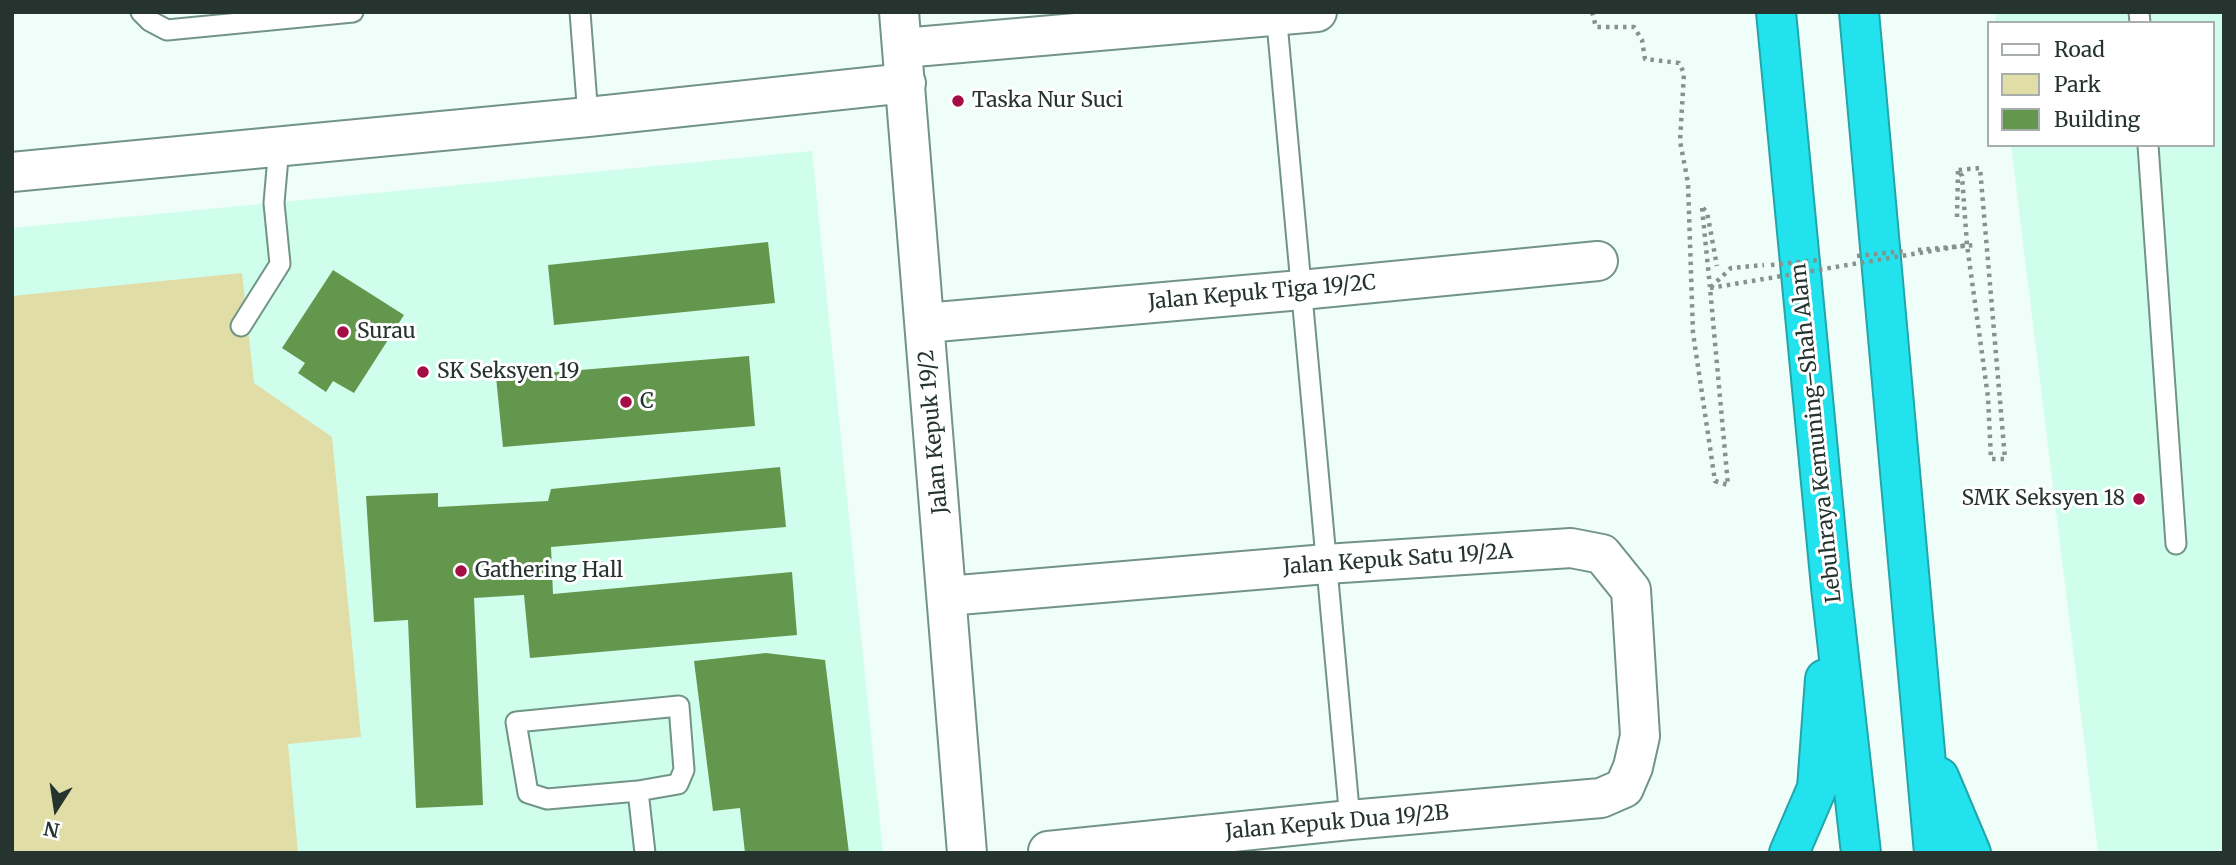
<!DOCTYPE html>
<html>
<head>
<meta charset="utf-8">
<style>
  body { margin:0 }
  #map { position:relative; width:2236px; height:865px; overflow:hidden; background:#effef8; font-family:Merriweather,serif }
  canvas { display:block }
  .frame { position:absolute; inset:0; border:14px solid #26342f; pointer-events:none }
  .legend { position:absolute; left:1987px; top:21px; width:228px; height:126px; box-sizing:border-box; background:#fff; border:2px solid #a8aeac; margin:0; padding:9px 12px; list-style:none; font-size:21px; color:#26342f }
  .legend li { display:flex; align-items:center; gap:14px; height:35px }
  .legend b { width:35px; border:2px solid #a8aeac }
  .north { position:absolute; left:21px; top:774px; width:70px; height:70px; -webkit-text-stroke:5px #fff; paint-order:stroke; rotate:192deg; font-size:19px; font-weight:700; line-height:28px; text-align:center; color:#26342f }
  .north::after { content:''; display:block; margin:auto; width:24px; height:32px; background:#26342f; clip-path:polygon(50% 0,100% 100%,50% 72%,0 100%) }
</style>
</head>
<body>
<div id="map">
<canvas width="2236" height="865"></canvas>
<div class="frame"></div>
<ul class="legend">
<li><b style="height:9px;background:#fff"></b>Road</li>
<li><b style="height:19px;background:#e0dda6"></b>Park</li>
<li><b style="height:19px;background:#64974e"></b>Building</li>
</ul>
<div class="north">N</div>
</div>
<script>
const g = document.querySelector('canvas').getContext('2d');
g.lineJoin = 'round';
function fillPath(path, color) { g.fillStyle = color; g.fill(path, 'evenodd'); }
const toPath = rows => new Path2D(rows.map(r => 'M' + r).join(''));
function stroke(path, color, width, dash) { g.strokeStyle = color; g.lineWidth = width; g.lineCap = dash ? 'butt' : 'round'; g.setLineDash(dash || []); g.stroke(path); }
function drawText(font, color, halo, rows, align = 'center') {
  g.font = font + ' Merriweather,serif'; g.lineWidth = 6; g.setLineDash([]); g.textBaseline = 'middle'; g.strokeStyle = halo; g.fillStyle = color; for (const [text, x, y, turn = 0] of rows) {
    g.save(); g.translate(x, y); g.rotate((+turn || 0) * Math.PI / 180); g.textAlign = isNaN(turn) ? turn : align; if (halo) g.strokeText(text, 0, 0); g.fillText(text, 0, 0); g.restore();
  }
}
fillPath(toPath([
  [1995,12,2224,12,2224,853,2098,853,2011,145,2213,145,2213,23,1996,23],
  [812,151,883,853,12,853,12,228]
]), '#cffeec');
fillPath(toPath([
  [242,273,254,383,332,437,361,737,288,744,298,853,12,853,12,296]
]), '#e0dda6');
fillPath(toPath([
  [768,242,775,303,554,325,548,265],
  [333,270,404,315,354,393,333,381,326,392,298,373,305,363,282,348],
  [749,356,755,426,503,447,496,377],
  [780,467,786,527,551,547,553,594,792,572,797,635,530,658,524,595,474,598,483,805,416,808,408,620,374,622,366,496,438,493,438,507,548,501,551,489],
  [766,653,825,660,849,853,745,853,740,808,713,811,694,661]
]), '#64974e');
const lane = toPath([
  [141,12,150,21,167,30,353,12],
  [580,12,588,117],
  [1276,12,1350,820],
  [2139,12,2140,23],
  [2148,145,2176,544],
  [241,326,280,264,274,203,279,146],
  [679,706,684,770,678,784,638,791,547,799,528,793,516,722,679,706],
  [638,791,645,853]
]);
const street = toPath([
  [899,12,967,853],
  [903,48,1317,12],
  [12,172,588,117,906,83],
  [925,323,1301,290,1598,261],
  [947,596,1326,564,1571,548,1602,554,1631,590,1640,736,1633,767,1624,788,1601,798,1350,820,1048,851]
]);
const highway = toPath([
  [1776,12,1831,587,1861,853],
  [1859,12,1934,853],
  [1939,777,1971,853],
  [1789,853,1817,788,1825,679]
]);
stroke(lane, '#719486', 23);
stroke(street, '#719486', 42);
stroke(highway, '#23a5aa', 42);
stroke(toPath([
  [1592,12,1596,27,1634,27,1642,40,1645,59,1679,63,1684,73,1680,141,1688,183,1693,333,1715,481,1728,485,1710,288,1731,268,1764,265],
  [1702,208,1710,287],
  [1703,208,1707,212,1717,266],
  [1957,217,1958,170,1962,176,1967,245,1988,397,1991,459,2005,459,1980,168,1958,170],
  [1918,250,1976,245]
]), '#85938e', 4.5, [3.5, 5]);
stroke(lane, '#fff', 19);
stroke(street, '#fff', 38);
stroke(highway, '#22e2ed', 38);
stroke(toPath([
  [1857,256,1904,251],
  [1771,265,1818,260],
  [1710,288,1967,245]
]), '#85938e', 4.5, [3.5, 5]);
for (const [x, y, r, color] of [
  [958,101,7,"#a50d45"],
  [343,332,7,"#a50d45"],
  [423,372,7,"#a50d45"],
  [626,402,7,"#a50d45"],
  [2139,499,7,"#a50d45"],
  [461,571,7,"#a50d45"]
]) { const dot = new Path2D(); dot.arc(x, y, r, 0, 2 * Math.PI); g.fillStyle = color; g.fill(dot); stroke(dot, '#fff', 2.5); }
drawText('21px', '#26342f', '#fff', [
  ["Taska Nur Suci",972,101],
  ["Surau",357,332],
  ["SK Seksyen 19",437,372],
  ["C",640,402],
  ["SMK Seksyen 18",2125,499,"right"],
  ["Gathering Hall",475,571]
], 'left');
drawText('21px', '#26342f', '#fff', [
  ["Jalan Kepuk Tiga 19/2C",1262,293,-5],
  ["Jalan Kepuk 19/2",934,432,-95],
  ["Lebuhraya Kemuning–Shah Alam",1817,433,-96],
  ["Jalan Kepuk Satu 19/2A",1398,560,-4],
  ["Jalan Kepuk Dua 19/2B",1337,823,-5]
]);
</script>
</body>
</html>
